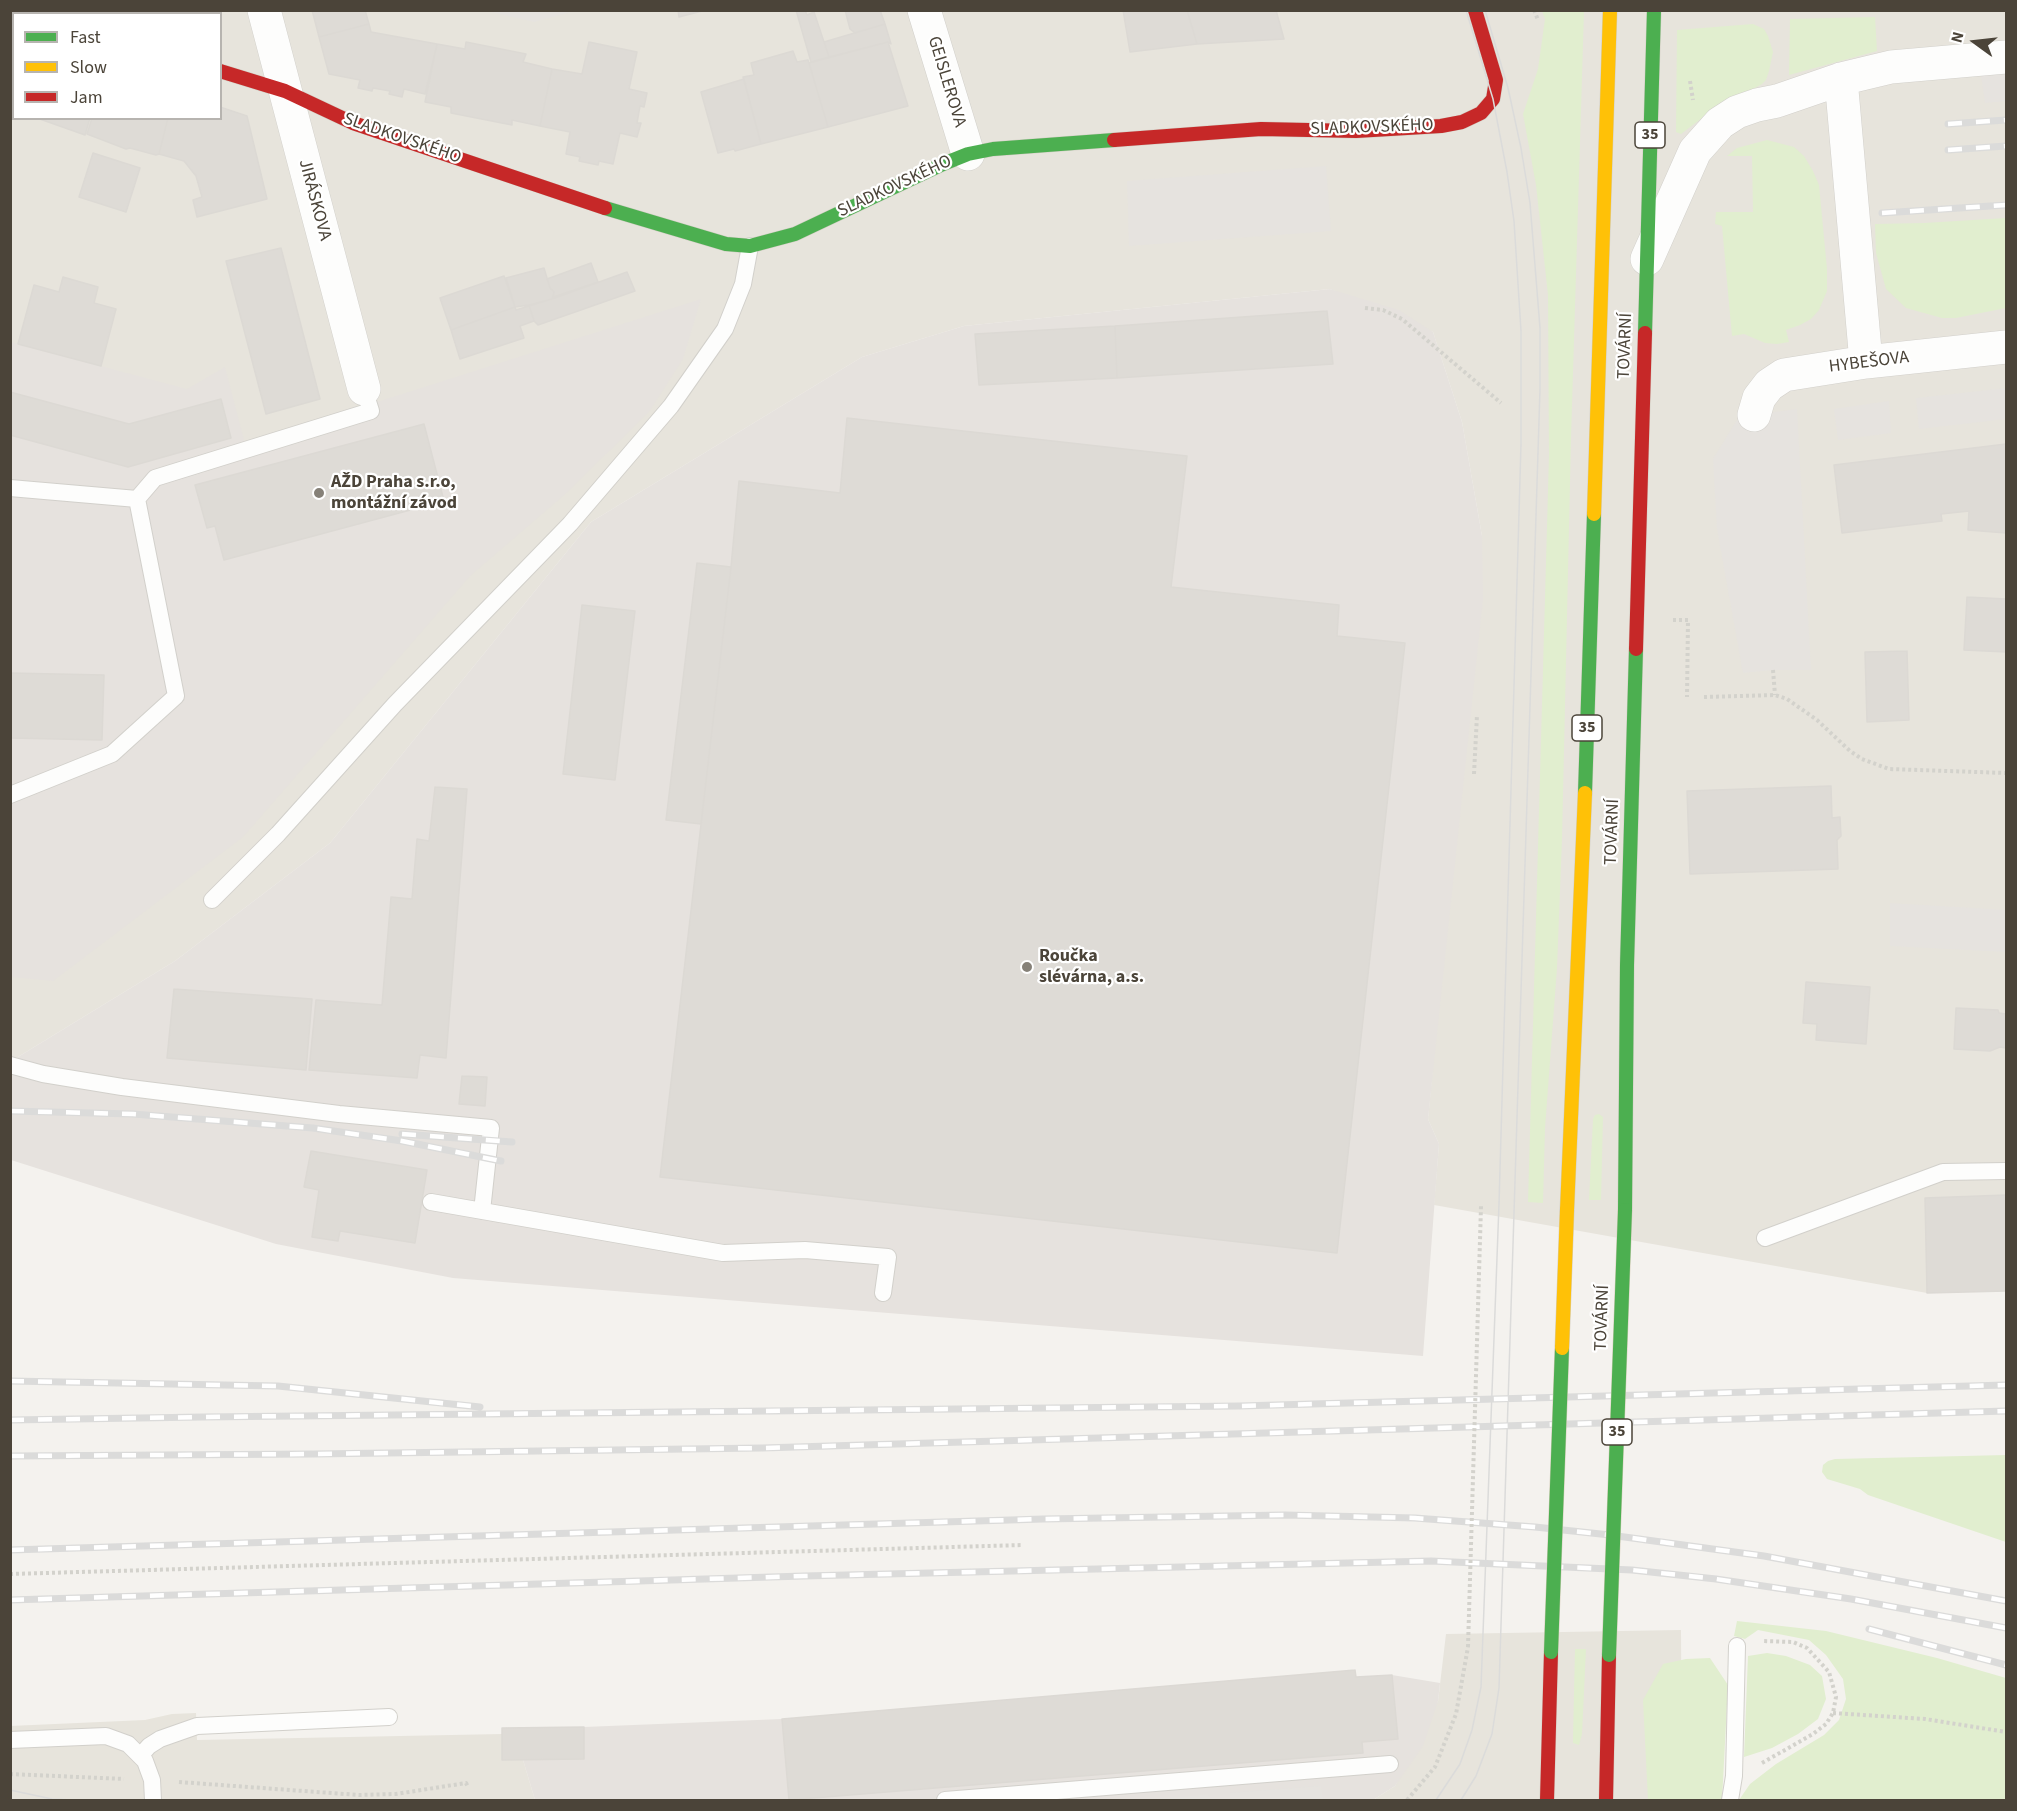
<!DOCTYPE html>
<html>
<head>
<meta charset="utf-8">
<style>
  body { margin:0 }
  #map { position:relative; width:2017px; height:1811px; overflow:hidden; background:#f4f2ee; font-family:"Source Sans 3",sans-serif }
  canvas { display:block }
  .frame { position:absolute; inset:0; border:12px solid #4b4439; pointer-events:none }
  .legend { position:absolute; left:12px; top:12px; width:210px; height:108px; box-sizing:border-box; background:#fff; border:2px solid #b7b4b0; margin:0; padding:8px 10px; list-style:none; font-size:18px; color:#4b4439 }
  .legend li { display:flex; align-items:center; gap:12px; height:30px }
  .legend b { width:30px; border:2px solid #b7b4b0 }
  .north { position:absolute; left:1945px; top:12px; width:60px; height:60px; -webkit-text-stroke:4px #fff; paint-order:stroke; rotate:285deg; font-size:16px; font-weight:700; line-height:24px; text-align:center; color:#4b4439 }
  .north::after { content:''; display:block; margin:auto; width:21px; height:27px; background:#4b4439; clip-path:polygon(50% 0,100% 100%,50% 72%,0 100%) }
</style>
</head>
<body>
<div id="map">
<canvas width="2017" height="1811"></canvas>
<div class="frame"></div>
<ul class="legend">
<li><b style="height:8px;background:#4caf50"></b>Fast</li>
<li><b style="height:8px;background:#ffc107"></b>Slow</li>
<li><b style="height:8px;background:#c62828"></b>Jam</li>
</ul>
<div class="north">N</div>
</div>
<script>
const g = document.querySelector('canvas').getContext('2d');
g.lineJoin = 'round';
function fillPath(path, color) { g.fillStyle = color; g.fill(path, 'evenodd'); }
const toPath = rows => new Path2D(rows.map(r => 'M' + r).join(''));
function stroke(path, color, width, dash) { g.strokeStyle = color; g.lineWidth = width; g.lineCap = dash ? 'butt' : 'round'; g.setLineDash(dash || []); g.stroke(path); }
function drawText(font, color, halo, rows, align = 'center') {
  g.font = font + ' "Source Sans 3",sans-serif'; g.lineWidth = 4.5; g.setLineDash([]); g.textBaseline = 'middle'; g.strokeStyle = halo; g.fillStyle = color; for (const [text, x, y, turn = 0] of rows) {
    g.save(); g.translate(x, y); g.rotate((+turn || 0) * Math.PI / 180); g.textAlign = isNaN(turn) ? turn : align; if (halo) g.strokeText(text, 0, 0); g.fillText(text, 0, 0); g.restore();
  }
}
fillPath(toPath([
  [11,11,2006,11,2006,1291,1927,1293,1434,1205,1439,1144,1428,1119,1482,536,1462,422,1433,332,1330,289,964,326,862,357,591,522,330,843,175,961,13,1060,11,1065],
  [14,14,220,14,220,118,14,118],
  [1681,1630,1682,1800,1373,1800,1395,1786,1438,1701,1446,1634],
  [196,1713,197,1740,502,1734,523,1760,535,1800,11,1800,10,1726,145,1720,172,1714]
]), '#e7e4dc');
fillPath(toPath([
  [1330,289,1399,310,1433,332,1462,422,1482,536,1483,599,1428,1119,1439,1144,1423,1356,453,1278,276,1244,11,1160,10,1065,13,1060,175,961,330,843,591,522,862,357,964,326],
  [701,299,683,359,649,412,563,496,470,576,243,837,53,981,11,977,10,342,187,389,225,367,245,444],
  [1355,1670,1356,1677,1392,1675,1440,1683,1438,1701,1423,1746,1395,1786,1373,1800,535,1800,523,1760,502,1760,502,1728,584,1727,782,1719]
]), '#e6e2de');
fillPath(toPath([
  [1542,11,1584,11,1571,438,1562,839,1557,968,1545,1128,1543,1203,1528,1202,1549,455,1548,295,1536,185,1523,114,1538,69,1545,19],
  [1875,17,1877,51,1789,75,1790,19],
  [1753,24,1764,29,1768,36,1773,52,1769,71,1766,80,1762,84,1706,115,1681,134,1676,132,1677,30],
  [1767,140,1794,147,1804,156,1813,171,1819,185,1827,269,1827,291,1819,310,1811,319,1800,325,1786,330,1789,342,1777,344,1765,343,1744,334,1732,336,1722,226,1715,224,1716,212,1753,212,1752,156,1727,156,1737,148],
  [2006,218,2006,308,1956,318,1942,318,1906,308,1886,289,1876,253,1875,224,1924,223],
  [1599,1114,1603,1117,1601,1200,1589,1200,1593,1119,1595,1115],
  [2006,1455,2006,1542,1868,1495,1860,1489,1827,1479,1822,1472,1823,1465,1828,1461,1835,1459],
  [1737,1621,1826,1631,1937,1658,2006,1678,2006,1800,1739,1800,1750,1784,1776,1764,1824,1735,1839,1720,1846,1699,1843,1679,1826,1655,1809,1640,1758,1630,1745,1639,1734,1636],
  [1575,1649,1586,1649,1582,1734,1579,1745,1573,1743,1573,1738],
  [1767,1653,1786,1656,1810,1665,1822,1676,1826,1699,1818,1719,1798,1734,1772,1748,1744,1757,1748,1656],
  [1710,1658,1728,1685,1722,1800,1648,1800,1643,1700,1663,1664,1686,1659]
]), '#e1eecf');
fillPath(toPath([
  [487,11,575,10,575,11,534,22],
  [2006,73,2006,101,1985,103,1981,75],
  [1326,166,1331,231,1129,246,1127,181],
  [2006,388,2006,419,1919,429,1916,398],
  [1889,401,1891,433,1838,440,1834,409],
  [1797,409,1811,670,1773,670,1743,673,1717,529,1713,459,1739,417],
  [1890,903,2006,910,2006,952,1890,946],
  [1321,1786,1323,1800,1230,1800,1230,1793],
  [1208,1794,1212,1800,1140,1800,1191,1796]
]), '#e6e3df');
const building = toPath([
  [312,10,365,10,369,24,319,37,312,10],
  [678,10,702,10,702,11,679,17,678,10],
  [796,10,805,10,807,15,814,12,829,57,811,62,796,10],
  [845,10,880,10,885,24,855,33,850,29,845,10],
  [1123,10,1187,10,1197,44,1130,52,1123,10],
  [1187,10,1276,10,1284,39,1197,44,1187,10],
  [369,24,371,32,437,44,425,94,404,89,402,97,389,94,390,91,373,88,372,91,358,88,360,80,329,74,319,37,369,24],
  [885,24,891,44,888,42,829,57,824,42,885,24],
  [466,42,526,54,523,62,552,69,540,126,512,120,512,125,451,113,451,107,425,102,437,44,465,49,466,42],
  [589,42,637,52,629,89,647,93,644,107,640,106,637,123,641,123,637,137,620,133,613,164,599,161,598,165,579,161,580,157,566,154,570,132,540,126,552,69,582,74,589,42],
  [888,42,908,106,828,127,809,63,888,42],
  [793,51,797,62,808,60,828,127,761,144,743,77,754,75,751,63,793,51],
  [10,65,14,66,14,111,10,116,10,65],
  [744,79,761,144,735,151,734,149,718,153,701,92,744,79],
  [220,107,247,116,267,199,197,217,193,200,202,197,196,176,184,161,159,154,168,118,220,118,220,107],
  [37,118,90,118,85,135,37,118],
  [92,118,168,118,159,154,156,155,130,148,126,149,87,134,92,118],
  [93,153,140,168,126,212,79,197,93,153],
  [281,248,320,399,266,414,226,261,281,248],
  [591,263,598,282,553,297,554,292,550,288,547,279,591,263],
  [544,268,550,288,554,292,552,299,516,310,506,278,544,268],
  [627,272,635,291,538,325,534,321,529,305,552,299,627,272],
  [504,276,515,307,451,330,440,298,504,276],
  [63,277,98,287,94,303,116,309,101,366,18,344,34,285,59,292,63,277],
  [529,305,534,321,520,326,524,338,460,359,451,330,515,307,529,305],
  [1327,311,1333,364,1117,378,1115,326,1327,311],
  [1115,326,1117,378,979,385,975,334,1115,326],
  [10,392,129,424,221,399,231,438,128,467,10,435,10,392],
  [847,418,1187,456,1171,587,1339,605,1337,636,1405,643,1337,1253,660,1177,731,567,739,481,840,493,847,418],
  [424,424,444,501,224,560,215,526,207,528,195,485,424,424],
  [2006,444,2006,533,1968,530,1969,511,1941,514,1942,521,1842,533,1834,465,2006,444],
  [697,563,731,567,701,824,666,820,697,563],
  [1967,597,2006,599,2006,652,1964,650,1967,597],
  [582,605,635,611,615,780,563,774,582,605],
  [1907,651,1909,720,1867,722,1865,652,1907,651],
  [10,673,104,675,102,740,10,738,10,673],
  [1831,786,1832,818,1840,817,1841,836,1837,840,1838,869,1690,874,1687,791,1831,786],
  [435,787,467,789,446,1058,420,1055,417,1078,309,1070,316,1000,382,1005,391,897,412,899,417,839,429,841,435,787],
  [1806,982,1870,987,1866,1044,1816,1040,1817,1024,1803,1023,1806,982],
  [174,989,312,999,306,1070,167,1058,174,989],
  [1956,1008,1998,1010,1999,1013,2006,1014,2006,1048,2000,1047,1990,1051,1954,1049,1956,1008],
  [462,1076,487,1077,485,1106,459,1104,462,1076],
  [311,1151,427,1170,415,1243,340,1231,338,1241,312,1237,319,1190,304,1187,311,1151],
  [2006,1195,2006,1291,1927,1293,1925,1198,2006,1195],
  [1355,1670,1356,1677,1392,1675,1398,1739,1362,1742,1363,1753,789,1800,782,1719,1355,1670],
  [584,1727,584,1759,502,1760,502,1728,584,1727]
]);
fillPath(building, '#dedbd6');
stroke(building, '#dcd9d4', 1.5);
const lane = toPath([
  [10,488,137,499],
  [10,795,112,754,176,696,137,499,155,478,371,411,364,389],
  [212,900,278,834,395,704,570,524,671,406,725,329,743,284,750,246],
  [10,1065,43,1074,122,1087,339,1114,491,1128,482,1211],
  [431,1202,723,1253,805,1250,888,1257,883,1293],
  [1765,1238,1943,1172,2006,1171],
  [10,1740,106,1736,128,1744,145,1761,152,1780,153,1800],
  [140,1756,149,1746,160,1739,197,1726,389,1717],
  [945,1800,1390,1764],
  [1730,1800,1734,1776,1737,1646]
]);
const street = toPath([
  [46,10,54,14],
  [264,10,364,389],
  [924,10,968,154],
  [1841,79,1866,362],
  [1647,259,1695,151,1720,123,1737,112,1757,105,1777,101,1841,79,1891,67,2006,57],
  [1754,415,1759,398,1769,385,1784,375,1866,362,2006,347]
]);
const fast = toPath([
  [605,208,726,244,750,246,795,234,943,164,968,154,993,149,1114,140],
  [1645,333,1654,10],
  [1585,793,1594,514],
  [1625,1210,1627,965,1636,649]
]);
const slow = toPath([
  [1594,514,1610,10],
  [1567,1210,1585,793]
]);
const jam = toPath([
  [220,71,285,91,353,123,605,208],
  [1114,140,1261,129,1356,131,1441,126,1462,122,1481,113,1493,99,1496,80,1475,10],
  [1636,649,1645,333],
  [1547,1800,1551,1652],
  [1606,1800,1609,1655]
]);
stroke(lane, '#d2d0cb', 18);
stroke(street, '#d2d0cb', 34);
stroke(fast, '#d3cfc5', 15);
stroke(slow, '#d3cfc5', 15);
stroke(jam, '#d3cfc5', 15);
stroke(toPath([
  [1534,10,1538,20],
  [1690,81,1693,100],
  [1365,308,1383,310,1402,319,1501,403],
  [1673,620,1688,620,1687,697],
  [1773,670,1775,695],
  [1704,697,1775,695,1787,699,1817,720,1850,751,1862,759,1889,769,2006,773],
  [1474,774,1477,715],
  [10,1574,1023,1545],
  [1833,1713,1925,1719,2006,1732],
  [1762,1763,1813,1734,1826,1724,1833,1713,1836,1697,1829,1672,1807,1648,1793,1642,1763,1641],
  [10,1774,124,1779],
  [179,1782,359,1795,396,1794,466,1783,468,1787],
  [1407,1800,1435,1767,1456,1714,1468,1647]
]), '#d3d2cc', 4, [3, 3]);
stroke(lane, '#fdfdfc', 16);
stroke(street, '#fdfdfc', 33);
stroke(fast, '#4caf50', 14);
stroke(slow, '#ffc107', 14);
stroke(jam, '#c62828', 14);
stroke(toPath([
  [10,1790,52,1799,72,1800],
  [1436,1800,1460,1764,1472,1730,1481,1687,1499,1204,1521,444,1521,331,1514,221,1507,172,1493,99,1466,10],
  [1461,1800,1476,1776,1492,1734,1499,1688,1540,389,1540,328,1530,203,1521,148,1508,88,1485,10]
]), '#dbdbda', 1.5);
const rail = toPath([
  [1948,124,2006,120],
  [1948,150,2006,146],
  [1882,213,2006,205],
  [10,1111,133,1114,313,1128,402,1141,501,1161],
  [402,1134,512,1142],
  [10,1381,278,1386,480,1407],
  [10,1420,203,1417,1239,1406,2006,1385],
  [10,1456,313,1454,762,1448,2006,1411],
  [10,1550,1043,1519,1285,1515,1415,1518,1535,1527,1610,1535,1764,1556,2006,1601],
  [10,1600,804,1576,1431,1561,1632,1570,1716,1579,1851,1599,2006,1628],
  [1869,1629,2006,1665]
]);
stroke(rail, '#dbdbda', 7);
stroke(rail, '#fff', 4.5, [14]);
const fastBridge = toPath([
  [1551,1652,1562,1348],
  [1609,1655,1625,1210]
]);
const slowBridge = toPath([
  [1562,1348,1567,1210]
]);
stroke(fastBridge, '#d6cebb', 15, []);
stroke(slowBridge, '#d6cebb', 15, []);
stroke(toPath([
  [1468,1647,1481,1206]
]), '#d3d2cc', 4, [3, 3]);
stroke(fastBridge, '#4caf50', 14);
stroke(slowBridge, '#ffc107', 14);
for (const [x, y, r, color] of [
  [319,493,6,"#868178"],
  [1027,967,6,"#868178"]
]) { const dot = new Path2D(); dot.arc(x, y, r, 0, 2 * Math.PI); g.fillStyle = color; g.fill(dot); stroke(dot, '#fff', 2); }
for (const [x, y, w] of [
  [1650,135,30],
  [1587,728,30],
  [1617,1432,30]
]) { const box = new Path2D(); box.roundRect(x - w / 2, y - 13, w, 26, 4.5); g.fillStyle = '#fff'; g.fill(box); stroke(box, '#4b4439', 1.5); }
drawText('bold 16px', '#4b4439', null, [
  ["35",1650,135],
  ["35",1587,728],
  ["35",1617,1432]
]);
drawText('18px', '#4b4439', '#fff', [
  ["GEISLEROVA",946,82,73],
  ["SLADKOVSKÉHO",1372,128,-2],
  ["SLADKOVSKÉHO",402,139,19],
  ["SLADKOVSKÉHO",895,187,-25],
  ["JIRÁSKOVA",314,200,75],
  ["TOVÁRNÍ",1626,346,-88],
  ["HYBEŠOVA",1869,363,-7],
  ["TOVÁRNÍ",1613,832,-88],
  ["TOVÁRNÍ",1603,1318,-88]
]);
drawText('bold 18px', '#4b4439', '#fff', [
  ["AŽD Praha s.r.o,",331,483],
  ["montážní závod",331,504],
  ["Roučka",1039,957],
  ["slévárna, a.s.",1039,978]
], 'left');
</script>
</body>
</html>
